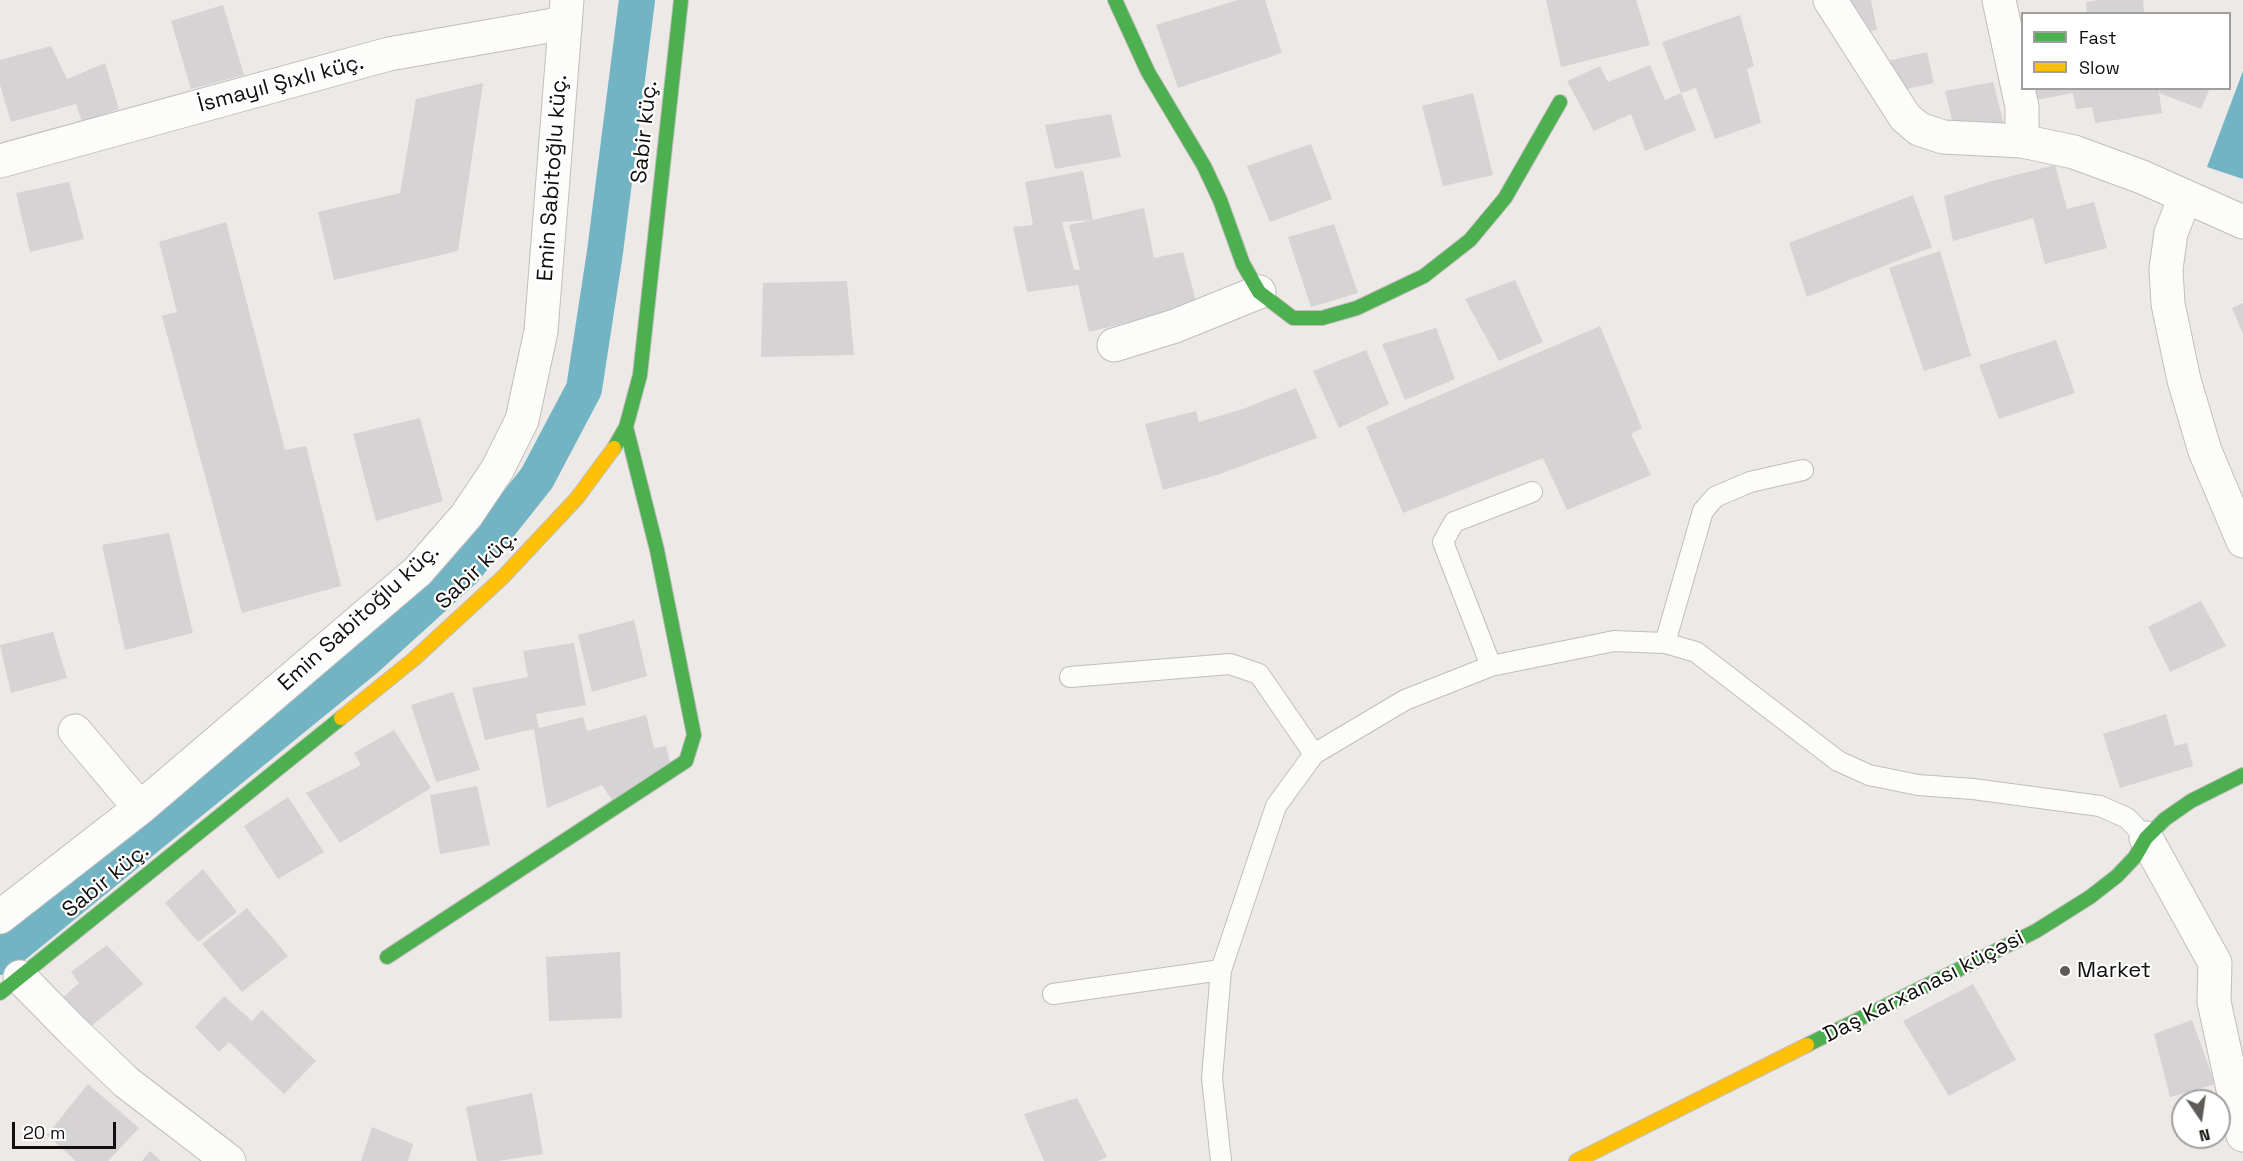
<!DOCTYPE html>
<html>
<head>
<meta charset="utf-8">
<style>
  body { margin:0 }
  #map { position:relative; width:2243px; height:1161px; overflow:hidden; background:#ece9e6; font-family:"Space Grotesk",sans-serif }
  canvas { display:block }
  .legend { position:absolute; left:2021px; top:12px; width:210px; height:78px; box-sizing:border-box; background:#fff; border:2px solid #a09f9e; margin:0; padding:8px 10px; list-style:none; font-size:18px; color:#110f0c }
  .legend li { display:flex; align-items:center; gap:12px; height:30px }
  .legend b { width:30px; border:2px solid #a09f9e }
  .north { position:absolute; left:2171px; top:1089px; width:60px; height:60px; box-sizing:border-box; background:#fff; border:2px solid #a09f9e; border-radius:50%; rotate:167deg; font-size:16px; font-weight:700; line-height:24px; text-align:center; color:#110f0c }
  .north::after { content:''; display:block; margin:auto; width:21px; height:27px; background:#5e5b58; clip-path:polygon(50% 0,100% 100%,50% 72%,0 100%) }
  .scale { position:absolute; left:12px; top:1122px; width:104px; height:27px; box-sizing:border-box; border:3px solid #110f0c; border-top:0; padding-left:8px; font-size:18px; line-height:21px; white-space:nowrap; color:#110f0c; -webkit-text-stroke:4px #fff; paint-order:stroke }
</style>
</head>
<body>
<div id="map">
<canvas width="2243" height="1161"></canvas>
<ul class="legend">
<li><b style="height:8px;background:#4caf50"></b>Fast</li>
<li><b style="height:8px;background:#ffc107"></b>Slow</li>
</ul>
<div class="north">N</div>
<div class="scale">20 m</div>
</div>
<script>
const g = document.querySelector('canvas').getContext('2d');
g.lineJoin = 'round';
function fillPath(path, color) { g.fillStyle = color; g.fill(path, 'evenodd'); }
const toPath = rows => new Path2D(rows.map(r => 'M' + r).join(''));
function stroke(path, color, width, dash) { g.strokeStyle = color; g.lineWidth = width; g.lineCap = dash ? 'butt' : 'round'; g.setLineDash(dash || []); g.stroke(path); }
function drawText(font, color, halo, rows, align = 'center') {
  g.font = font + ' "Space Grotesk",sans-serif'; g.lineWidth = 4.5; g.setLineDash([]); g.textBaseline = 'middle'; g.strokeStyle = halo; g.fillStyle = color; for (const [text, x, y, turn = 0] of rows) {
    g.save(); g.translate(x, y); g.rotate((+turn || 0) * Math.PI / 180); g.textAlign = isNaN(turn) ? turn : align; if (halo) g.strokeText(text, 0, 0); g.fillText(text, 0, 0); g.restore();
  }
}
fillPath(toPath([
  [2243,71,2243,179,2207,167]
]), '#73b4c4');
stroke(toPath([
  [0,957,367,658,464,570,537,478,584,389,605,252,637,0]
]), '#73b4c4', 36);
fillPath(toPath([
  [1238,0,1265,0,1282,53,1178,88,1156,25],
  [1546,0,1636,0,1650,45,1561,67],
  [1832,0,1871,0,1877,30,1854,34],
  [2100,0,2143,0,2144,14,2087,14,2086,2],
  [223,5,244,75,191,89,171,21],
  [1740,15,1754,66,1747,69,1761,123,1715,139,1696,88,1681,93,1662,42],
  [51,46,67,79,105,63,119,109,82,122,76,104,11,122,0,85,0,60],
  [1927,52,1934,83,1894,92,1887,61],
  [1650,65,1665,100,1681,93,1696,130,1645,151,1631,114,1594,131,1567,81,1600,66,1608,82],
  [1993,82,2007,137,1956,136,1945,91],
  [483,83,458,251,334,280,318,212,400,193,416,99],
  [2022,88,2159,88,2159,93,2161,88,2210,88,2201,109,2159,93,2162,113,2095,123,2092,107,2076,109,2073,93,2025,102],
  [1473,93,1493,175,1443,186,1422,106],
  [1111,114,1121,157,1055,169,1045,125],
  [1311,144,1332,199,1270,222,1247,166],
  [2055,165,2067,209,2094,202,2107,248,2045,264,2033,218,1953,241,1944,196,1992,181],
  [1083,171,1093,220,1062,222,1074,270,1080,270,1069,225,1093,220,1144,208,1154,258,1183,252,1197,305,1089,332,1078,285,1027,292,1013,227,1033,225,1025,182],
  [69,182,84,239,30,252,16,193],
  [1913,195,1932,247,1807,297,1789,243],
  [226,222,285,450,306,446,341,586,242,613,162,316,177,312,159,242],
  [1334,224,1358,293,1311,307,1288,237],
  [1940,251,1971,356,1924,371,1889,268],
  [1515,280,1543,342,1499,361,1465,299],
  [847,281,854,355,761,357,763,283],
  [2243,303,2243,334,2232,308],
  [1600,326,1642,428,1631,434,1651,475,1567,510,1543,458,1403,513,1366,427],
  [1436,328,1455,379,1405,400,1382,344],
  [2056,340,2075,393,1999,419,1979,365],
  [1366,350,1389,404,1339,428,1313,371],
  [1296,388,1317,438,1217,475,1163,490,1145,424,1196,411,1199,422,1243,409],
  [420,418,443,501,376,521,353,434],
  [169,533,193,633,125,650,102,545],
  [2201,601,2226,646,2170,672,2148,627],
  [634,620,647,676,592,692,578,635],
  [53,632,67,678,11,693,0,645],
  [574,643,586,705,536,714,539,728,583,717,587,731,646,715,654,748,666,746,670,762,612,800,602,785,547,808,534,729,485,740,472,688,528,677,523,651],
  [453,692,480,770,436,782,411,705],
  [2166,714,2175,746,2187,743,2193,766,2120,788,2103,734],
  [394,730,431,788,340,843,306,793,361,765,354,753],
  [477,786,490,845,440,854,430,795],
  [288,797,324,852,278,879,244,826],
  [203,869,237,912,198,942,165,903],
  [247,908,288,956,242,992,202,944],
  [107,945,143,984,84,1032,57,1003,79,983,71,972],
  [620,952,622,1018,549,1021,546,957],
  [1973,984,2016,1060,1949,1096,1903,1021],
  [224,996,252,1021,262,1010,316,1061,284,1094,229,1042,219,1052,195,1027],
  [2192,1020,2215,1084,2170,1097,2154,1034],
  [88,1084,139,1128,108,1161,76,1161,47,1135],
  [532,1093,543,1154,498,1161,477,1161,466,1107],
  [1077,1098,1107,1157,1098,1161,1044,1161,1024,1114],
  [372,1127,413,1144,408,1161,361,1161],
  [150,1151,161,1161,142,1161]
]), '#d5d3d4');
const lane = toPath([
  [1665,643,1703,511,1715,497,1750,482,1803,470],
  [1491,666,1443,542,1454,522,1532,492],
  [1070,677,1230,664,1259,674,1314,754],
  [1053,994,1221,970],
  [1221,1161,1212,1078,1221,970,1276,806,1314,754,1405,700,1491,666,1614,641,1665,643,1696,652,1838,761,1869,775,1918,785,1973,789,2100,806,2127,818,2146,838]
]);
const street = toPath([
  [1830,0,1905,117,1919,129,1943,137,2022,141,2074,152,2142,177,2243,222],
  [1999,0,2022,107,2022,141],
  [0,161,389,54,565,23],
  [2185,197,2171,233,2166,269,2168,304,2184,380,2205,451,2243,541],
  [1114,345,1175,326,1259,292],
  [75,731,140,808],
  [2146,838,2215,963,2214,1002,2243,1135],
  [0,917,140,808,418,571,466,516,497,470,522,420,541,331,567,0],
  [20,977,73,1031,126,1082,229,1161]
]);
const fast = toPath([
  [1115,0,1148,72,1204,166,1220,200,1243,264,1259,292,1293,318,1322,318,1357,308,1424,276,1470,240,1505,198,1560,102],
  [614,448,626,427,640,375,681,0],
  [387,957,686,761,694,735,657,550,626,427],
  [0,993,341,718],
  [1807,1045,2036,931,2090,897,2117,876,2135,857,2146,838,2165,819,2191,801,2243,775]
]);
const slow = toPath([
  [341,718,414,659,503,577,577,498,614,448],
  [1576,1161,1807,1045]
]);
stroke(lane, '#c1bebc', 22);
stroke(street, '#c1bebc', 35);
stroke(fast, '#c1bebc', 16);
stroke(slow, '#c1bebc', 16);
stroke(lane, '#fcfcfb', 20);
stroke(street, '#fcfcfb', 33);
stroke(fast, '#4caf50', 14);
stroke(slow, '#ffc107', 14);
for (const [x, y, r, color] of [
  [2065,971,6,"#5e5b58"]
]) { const dot = new Path2D(); dot.arc(x, y, r, 0, 2 * Math.PI); g.fillStyle = color; g.fill(dot); stroke(dot, '#fff', 2); }
drawText('22px', '#110f0c', '#fff', [
  ["İsmayıl Şıxlı küç.",281,84,-15],
  ["Sabir küç.",645,132,-84],
  ["Emin Sabitoğlu küç.",553,178,-86],
  ["Sabir küç.",477,570,-44],
  ["Emin Sabitoğlu küç.",359,618,-42],
  ["Sabir küç.",106,881,-39],
  ["Daş Karxanası küçəsi",1924,987,-27]
]);
drawText('22px', '#110f0c', '#fff', [
  ["Market",2077,971]
], 'left');
</script>
</body>
</html>
